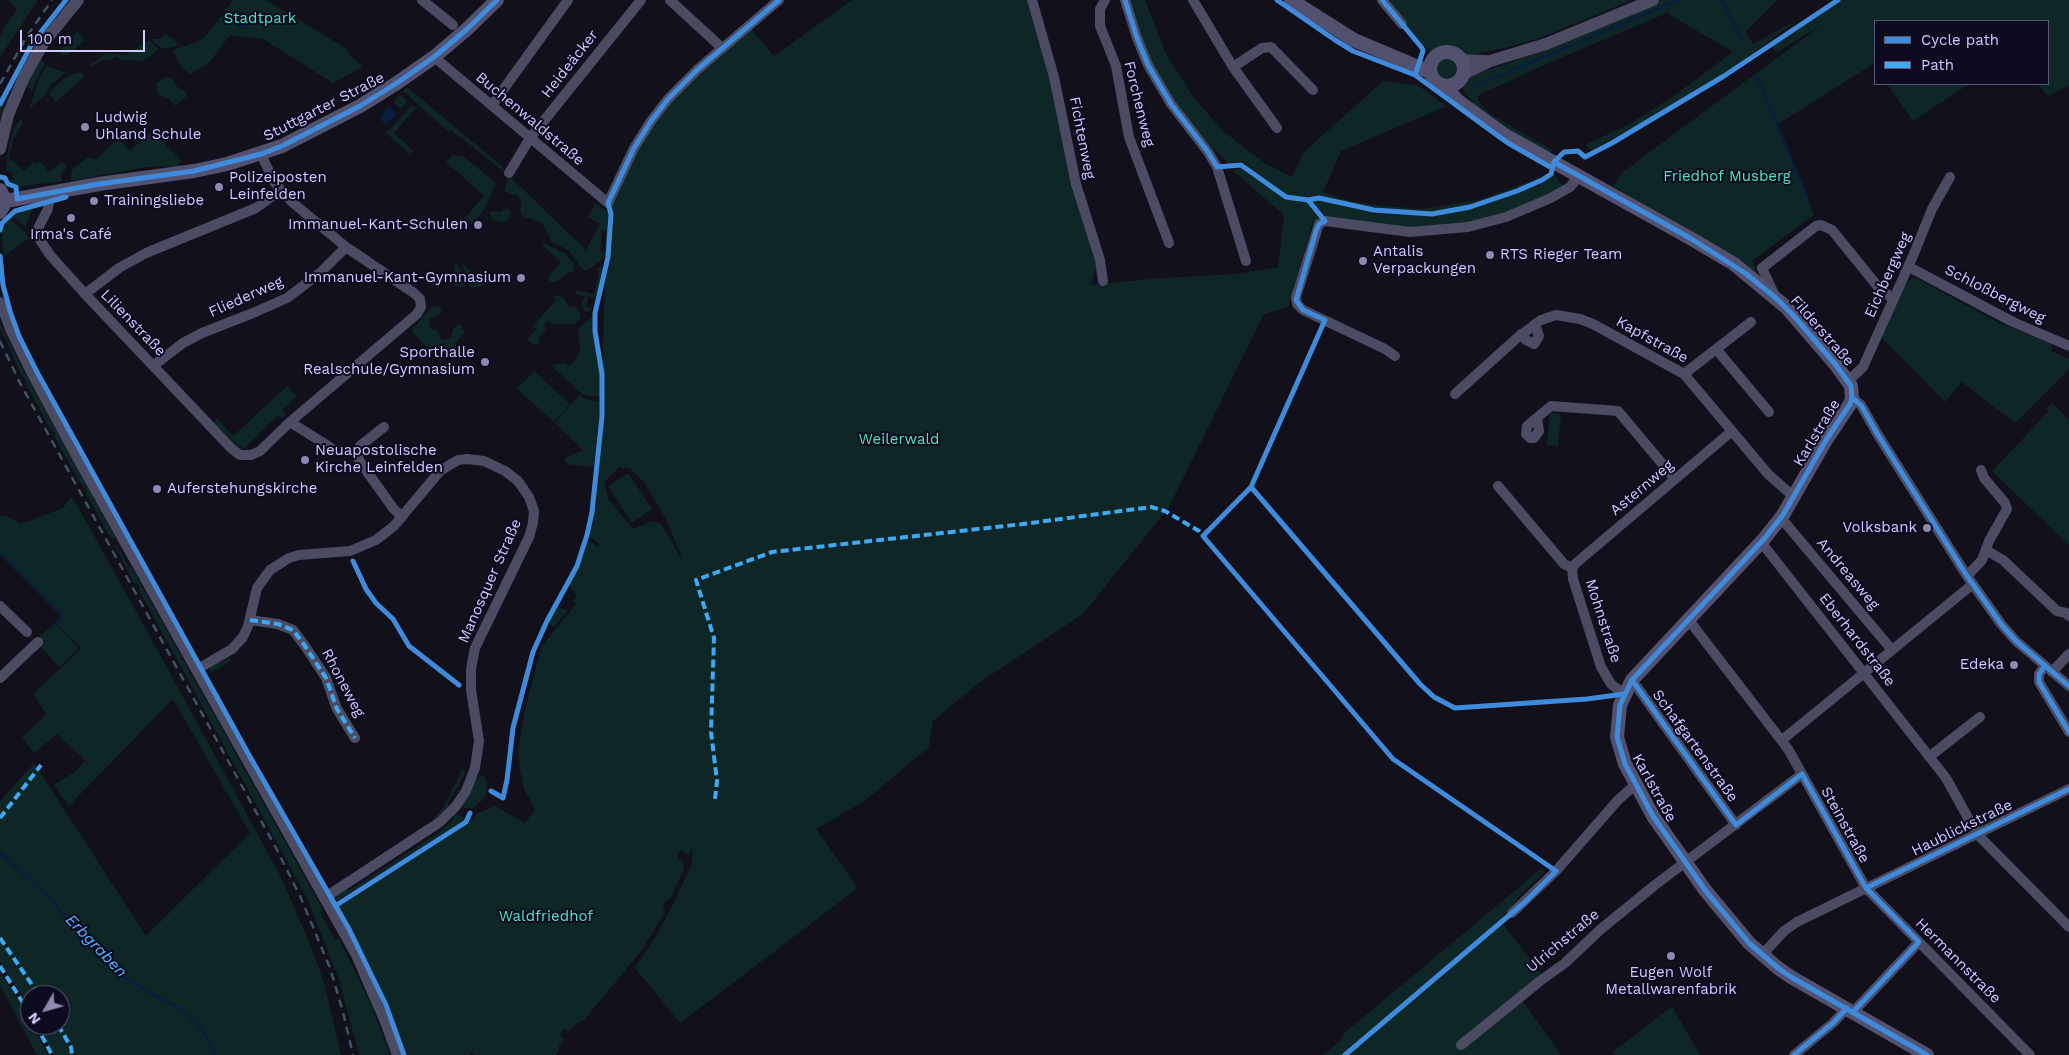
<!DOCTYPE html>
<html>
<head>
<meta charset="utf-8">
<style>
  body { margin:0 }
  #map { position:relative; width:2069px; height:1055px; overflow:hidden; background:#12101b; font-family:"Work Sans",sans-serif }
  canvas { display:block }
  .legend { position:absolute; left:1874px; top:20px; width:175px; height:65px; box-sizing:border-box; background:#0e0b20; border:1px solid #5b5779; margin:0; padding:6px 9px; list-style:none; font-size:15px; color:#cfcaff }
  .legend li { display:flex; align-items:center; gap:10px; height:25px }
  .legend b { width:25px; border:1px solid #5b5779 }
  .north { position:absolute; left:20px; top:985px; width:50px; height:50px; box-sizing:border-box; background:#0e0b20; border:1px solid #5b5779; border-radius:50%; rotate:232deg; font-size:14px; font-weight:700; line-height:20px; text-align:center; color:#cfcaff }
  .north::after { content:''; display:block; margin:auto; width:18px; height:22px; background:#8d89af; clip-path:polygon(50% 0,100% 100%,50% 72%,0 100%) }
  .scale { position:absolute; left:20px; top:30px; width:125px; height:22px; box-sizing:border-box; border:2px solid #cfcaff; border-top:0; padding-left:6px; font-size:15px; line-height:18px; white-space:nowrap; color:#cfcaff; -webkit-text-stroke:4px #0e0b20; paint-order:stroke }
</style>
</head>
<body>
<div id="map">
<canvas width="2069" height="1055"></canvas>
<ul class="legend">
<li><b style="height:6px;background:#408adc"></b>Cycle path</li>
<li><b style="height:6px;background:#3fa9f5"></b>Path</li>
</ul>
<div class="north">N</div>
<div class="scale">100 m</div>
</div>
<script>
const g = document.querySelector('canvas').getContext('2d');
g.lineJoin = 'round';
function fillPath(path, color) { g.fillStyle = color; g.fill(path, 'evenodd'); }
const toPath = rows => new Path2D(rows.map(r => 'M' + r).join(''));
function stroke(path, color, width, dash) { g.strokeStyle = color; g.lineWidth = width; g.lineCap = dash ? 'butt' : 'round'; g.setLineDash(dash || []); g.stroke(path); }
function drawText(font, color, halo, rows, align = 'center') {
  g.font = font + ' "Work Sans",sans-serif'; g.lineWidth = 4; g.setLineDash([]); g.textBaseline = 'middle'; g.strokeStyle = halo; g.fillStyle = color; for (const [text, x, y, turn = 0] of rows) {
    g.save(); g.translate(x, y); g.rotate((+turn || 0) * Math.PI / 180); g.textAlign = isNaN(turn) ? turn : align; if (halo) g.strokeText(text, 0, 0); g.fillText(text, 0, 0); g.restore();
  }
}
fillPath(toPath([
  [9,0,38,0,0,57,0,36,4,27,17,10],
  [233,0,266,0,347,49,350,55,363,67,333,83,263,39,230,35,208,64,190,74,181,66,172,50,197,42,207,35],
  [852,0,1026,0,1052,83,1096,268,1091,285,1160,278,1237,274,1278,267,1284,215,1233,171,1241,168,1284,198,1285,194,1242,161,1228,163,1209,145,1177,108,1149,60,1129,0,1145,0,1166,54,1194,98,1223,131,1266,164,1292,177,1303,153,1383,81,1417,85,1447,106,1341,151,1323,192,1349,201,1375,205,1422,209,1478,200,1553,173,1566,190,1544,201,1439,231,1313,221,1288,307,1264,314,1169,507,1083,614,980,682,933,721,929,747,866,800,816,829,858,888,680,1023,635,968,655,938,672,907,692,863,692,845,689,856,681,850,677,856,684,864,684,868,671,898,666,900,663,905,665,912,642,950,585,1019,576,1024,569,1031,563,1029,560,1035,565,1039,559,1046,558,1052,556,1055,476,1055,471,1052,470,1055,405,1055,386,1002,372,970,338,905,473,820,476,814,495,806,525,823,535,809,524,789,520,771,518,749,526,704,542,646,576,604,573,602,577,596,569,586,583,557,588,540,598,547,600,544,587,535,601,416,605,272,598,292,594,298,588,296,586,306,592,308,589,311,585,312,581,304,585,296,575,294,576,290,594,294,599,272,598,269,601,266,605,267,605,257,586,271,582,269,569,251,551,241,542,223,522,216,520,209,521,202,518,196,504,191,507,182,510,177,586,250,600,224,588,217,596,203,607,212,608,203,651,121,748,26,774,56],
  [602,231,606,231,605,253,601,252],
  [619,467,631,469,643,481,666,519,685,564,661,524,653,521,633,529,608,499,604,482],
  [1386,0,1632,0,1539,38,1505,48,1468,55,1450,45,1442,46,1431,53,1408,29],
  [1662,0,1777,0,1745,32,1753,44,1799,19,1732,68,1641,123,1592,150,1585,145,1628,125,1678,93,1733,52,1667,13,1546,64,1477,96,1481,105,1492,115,1552,150,1550,154,1486,117,1464,92,1463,85,1471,74,1510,63,1588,33],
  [1842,0,2069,0,2069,85,2048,96,2038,84,2048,84,2048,21,1875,21,1875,67,1873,64,1778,124,1814,215,1752,261,1760,278,1613,186,1621,174,1647,154,1824,23,1776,53,1772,47],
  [56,13,58,15,26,61,11,89,0,117,0,108,19,70,30,49],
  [77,31,85,40,68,55,61,55,59,52],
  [165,34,175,40,177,46,162,49,151,39,159,39],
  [149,40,159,49,143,61,122,60,116,56,110,60,103,60,91,67,89,66,106,53,127,55],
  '1435 68a12 12 0 1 1 24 0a12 12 0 1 1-24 0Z',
  [41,59,45,64,41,70,32,91,23,84],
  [46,66,66,73,52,84,43,97,29,109,41,74],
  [81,72,85,76,56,102,50,95,51,90,66,77],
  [165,77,172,79,178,88,185,91,187,96,175,106,168,98,159,95,157,92,156,84],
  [1887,84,1969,84,1913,121],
  [407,87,437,112,504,168,502,170,451,130,449,132,403,91],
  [400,94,408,101,401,109,393,102],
  [412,105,416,108,394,133,413,151,410,154,386,133],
  [20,120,22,120,23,123,13,140,9,158,24,171,34,162,36,164,40,161,49,172,62,161,67,167,61,173,62,181,18,187,10,183,13,177,12,173,6,170,8,150,13,130],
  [151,132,154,136,158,133,171,152,173,151,181,161,178,166,145,167,71,181,72,170,88,157,95,160,118,139,130,151],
  [453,155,464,157,496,183,485,208,473,225,465,218,484,196,446,162],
  [506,208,510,210,511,214,507,221,502,222,492,219,490,213,491,211,500,212],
  [32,210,25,227,12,216,21,211],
  [10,219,24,231,29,238,4,256,1,228],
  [544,243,566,254,575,266,573,272,568,273,556,282,551,282,547,278,561,262,542,245],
  [455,261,466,278,465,287,455,286,454,284],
  [461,263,485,284,480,287,469,288,470,281],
  [1913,278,1916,278,1999,323,2052,344,2051,351,2069,359,2069,369,2015,423,1962,382,1945,402,1881,337,1905,283],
  [558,295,563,297,569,306,576,307,581,315,580,320,573,324,551,324,549,321,544,324,546,329,540,336,538,345,532,344,527,339,537,329,533,326,556,300,554,297],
  [438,306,442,310,438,315,429,319,429,325,431,329,438,331,441,339,445,340,451,338,453,329,457,325,460,324,465,332,440,361,411,330,430,309],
  [593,316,593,331,601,375,600,397,583,395,551,365,565,363,568,366,573,363,580,351,578,329],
  [0,322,23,370,115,537,113,539,111,539,85,492,86,489,80,483,54,436,55,434,50,428,25,383,26,381,21,374,0,328],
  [534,371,570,404,554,422,517,389],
  [287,386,297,396,282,410,286,415,282,417,277,416,244,449,237,445,214,422,217,418,233,436],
  [579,395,585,399,600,402,594,467,566,464,565,458,583,450,555,423],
  [2052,403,2069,420,2069,545,1992,471,2049,411,2046,409],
  [1550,413,1561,414,1558,446,1547,445],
  [628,473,652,509,632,523,608,486],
  [71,497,73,498,147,631,281,877,312,949,324,983,341,1055,53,1055,39,1025,60,1025,60,995,30,995,30,1007,0,962,0,801,34,763,146,936,250,833,173,699,69,806,54,785,76,771,85,760,57,734,34,753,22,738,46,714,33,694,81,648,55,622,61,616,0,555,0,516,6,516,21,524,63,508],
  [116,544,129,567,132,568,323,910,320,912,335,940,339,938,373,1009,390,1055,359,1055,340,982,306,896,139,590,140,588,137,583,134,583,115,546],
  [558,606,568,611,554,627,548,622],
  [55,623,79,648,59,667,40,646,37,639],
  [229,658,232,660,211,673,209,670,212,666],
  [462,769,466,772,448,803,449,808,435,821,434,818,443,808],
  [481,775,486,778,487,784,485,798,473,808,464,808,462,804,476,779],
  [455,814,464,817,465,820,336,902,333,897,344,889,350,890,441,831,454,818,453,815],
  [1542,868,1544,873,1519,896,1511,908,1500,920,1541,974,1517,993,1561,1055,1323,1055,1341,1040,1343,1034],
  [0,973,26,1010,30,1019,30,1025,33,1025,48,1055,37,1055,0,985],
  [1672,1006,1700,1055,1615,1055,1613,1052]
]), '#0f2627');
fillPath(toPath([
  '234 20a8 8 0 1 1 16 0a8 8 0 1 1-16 0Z',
  [389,106,397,114,386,125,379,118]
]), '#091d3e');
stroke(toPath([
  [1721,0,1743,41],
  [1757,77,1808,199],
  [1475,86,1678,0],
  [0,553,61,613,63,618,53,626],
  [0,852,53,902,69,921,122,976,134,982,146,991,183,1010,196,1022,209,1041,215,1055]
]), '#091d3e', 2.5);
stroke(toPath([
  [422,0,453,25],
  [670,0,722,48],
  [1032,0,1054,77,1076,184,1100,260,1103,281],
  [1105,0,1100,9,1100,26,1116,66,1129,137,1169,243],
  [1125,0,1137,38,1148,65,1171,104,1208,152,1217,167,1246,261],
  [1193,0,1233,67,1277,128],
  [1382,0,1402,24],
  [434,57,608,203,634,148,651,121,668,99,698,69,779,0],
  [1233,67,1262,48,1271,47,1313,90],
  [492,105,568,0],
  [509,173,530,138,641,0],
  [50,193,48,209,37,230,40,240,50,255,85,294,231,448,240,455,251,455,260,451,290,422,417,314,421,307,420,299,414,293,346,247,292,202,274,182,261,154],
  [1909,267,2013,322,2069,346],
  [85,294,119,268,146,253,256,208,281,190],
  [1776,298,1762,268,1816,226,1821,225,1832,230,1879,288,1893,299],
  [0,302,10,329,32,374,79,461,356,955,385,1022,397,1055],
  [1521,334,1526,340,1534,344,1539,336,1535,324],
  [1716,349,1769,412],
  [1395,356,1385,349,1303,310,1297,304,1296,297,1319,224,1325,221,1410,232,1468,227,1506,217,1551,198,1570,187,1579,176],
  [153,366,183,343,202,333,253,313,287,298,320,273,346,247],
  [1684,374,1751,322],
  [1848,381,1863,367,1913,256,1932,209,1950,177],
  [1455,394,1517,338,1541,320,1556,315,1580,319,1593,324,1684,374,1768,474,1794,497],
  [1852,398,1861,405,1878,435,1967,576,2001,624,2016,641,2069,686],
  [1537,419,1539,431,1534,438,1530,438,1526,434,1527,426,1551,406,1618,411,1675,479],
  [290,422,336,451],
  [384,427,360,446,358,459,393,508,402,517],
  [1498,486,1564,564,1572,568],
  [1781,518,1892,650],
  [1761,542,1946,778,1977,834,2069,927],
  [1986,550,2003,560,2057,611,2066,613,2069,616],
  [1572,568,1575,564,1732,431],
  [1572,568,1573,579,1601,667,1611,684,1624,694],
  [1967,576,1982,560,1989,541,2007,509,2005,503,1984,478,1981,470],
  [0,606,27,632],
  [1688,619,1788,749,1866,888,2030,1055],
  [250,620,278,624,293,630,305,646,326,678,337,709,355,738],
  [2045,666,2039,674,2039,682,2069,732],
  [196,670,232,649,243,637,248,626,257,588,270,570,289,558,299,555,350,551,376,540,394,526,440,471,448,466,458,460,467,459,484,461,505,471,518,481,529,497,534,511,533,523,529,537,475,648,471,669,471,690,479,741,475,768,466,791,456,806,440,822,324,898],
  [2052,672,2069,654],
  [0,678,38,642],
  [1637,687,1736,825],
  [1782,740,1973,584],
  [1929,757,1980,717],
  [1512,913,1556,871,1618,800,1635,785],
  [1762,955,1784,931,1797,922,2069,789],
  [1853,1012,1919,942],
  [1461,1045,1540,981,1565,963,1601,929,1655,885,1802,774],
  [1794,1055,1833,1023,1847,1008]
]), '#4b4b64', 10);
stroke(toPath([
  [1462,60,1485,61],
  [1465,73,1490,61,1546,44,1653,0],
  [0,149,8,115,24,77,44,42,78,0]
]), '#4b4b64', 12);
stroke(toPath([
  [1291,0,1354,40,1430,72],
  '1430 69a17 17 0 1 1 34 0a17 17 0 1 1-34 0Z',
  [1445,87,1458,101,1503,134,1690,238,1734,264,1786,307,1836,365,1851,386,1852,398,1850,404,1826,440,1783,515,1764,539,1632,680,1620,705,1617,737,1625,764,1653,816,1705,890,1749,943,1778,968,1791,977,1927,1055],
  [0,190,6,201,0,212],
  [6,201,99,184,194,171,227,164,282,146,360,106,397,83,434,57,466,30,497,0]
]), '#52516f', 14);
stroke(toPath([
  [0,84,27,36,52,0],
  [0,341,20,383,276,848,300,896,330,968,343,1012,353,1055]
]), '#3e5365', 2.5, [8, 6]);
stroke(toPath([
  [250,620,278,624,293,630,305,646,326,678,337,709,355,738],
  [715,799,717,781,711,732,714,638,696,580,772,552,1023,524,1151,507,1165,511,1199,531,1206,539],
  [0,818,41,765],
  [0,938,39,995],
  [0,966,30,1014],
  [36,1025,52,1055],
  [58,1025,71,1047,72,1055]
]), '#3fa9f5', 4, [8, 4]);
stroke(toPath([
  [1125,0,1137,38,1148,65,1171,104,1208,152,1217,167,1241,165,1286,197,1308,200,1319,198,1374,210,1432,214,1470,207,1517,191,1542,180,1551,174,1554,162,1564,152,1578,151,1585,157,1612,143,1724,76,1838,0],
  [1277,0,1335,40,1353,51,1415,75,1508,143,1552,168],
  [1382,0,1422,48,1423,51,1415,75],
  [0,104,33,42,66,0],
  [1554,162,1690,238,1745,273,1776,298,1793,315,1836,365,1851,386,1852,398,1850,404,1826,440,1783,515,1764,539,1632,680,1620,705,1617,737,1625,764,1653,816,1705,890,1749,943,1778,968,1791,977,1927,1055],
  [0,177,5,178,8,184,16,187,17,199,99,184,194,171,261,154,282,146,360,106,397,83,434,57,466,30,497,0],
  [1308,200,1325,221,1319,224,1316,231,1296,300,1303,310,1325,320,1251,487,1203,536,1393,759,1556,871,1526,901,1345,1055],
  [0,230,2,223,15,211,66,197],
  [0,256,3,285,10,311,19,336,37,372,249,755,349,929,386,1005,404,1055],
  [1852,398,1861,405,1878,435,1967,576,2001,624,2016,641,2069,686],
  [1251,487,1420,684,1434,697,1455,708,1587,699,1624,694],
  [353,561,366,589,376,603,393,619,409,646,459,685],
  [2045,666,2039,674,2039,682,2069,732],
  [1632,680,1736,825,1802,774,1866,888,1919,942,1853,1012],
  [491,791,503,798,507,780,513,728,533,652,547,621,577,566,587,535,592,512,602,416,602,374,595,331,595,313,608,257,611,214,608,203,634,148,651,121,668,99,698,69,779,0],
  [1866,888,2069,789],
  [335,906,466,822,470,813],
  [1794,1055,1833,1023,1847,1008]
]), '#408adc', 5);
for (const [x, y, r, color] of [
  [85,127,5,"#8d89af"],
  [219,187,5,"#8d89af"],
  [94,201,5,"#8d89af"],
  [71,218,5,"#8d89af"],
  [478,225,5,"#8d89af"],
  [1490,255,5,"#8d89af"],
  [1363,261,5,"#8d89af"],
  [521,278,5,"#8d89af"],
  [485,362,5,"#8d89af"],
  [305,460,5,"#8d89af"],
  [157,489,5,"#8d89af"],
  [1927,528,5,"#8d89af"],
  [2014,665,5,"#8d89af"],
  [1671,956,5,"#8d89af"]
]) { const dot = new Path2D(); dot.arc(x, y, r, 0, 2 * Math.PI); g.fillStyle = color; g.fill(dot); stroke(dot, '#0e0b20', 2); }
drawText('15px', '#4fe6bf', '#0e0b20', [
  ["Stadtpark",260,19],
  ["Friedhof Musberg",1727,177],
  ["Weilerwald",899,440],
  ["Waldfriedhof",546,917]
]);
drawText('15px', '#cfcaff', '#0e0b20', [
  ["Heideäcker",570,64,-52],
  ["Forchenweg",1139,104,76],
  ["Stuttgarter Straße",324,107,-27],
  ["Buchenwaldstraße",530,119,40],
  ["Fichtenweg",1082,138,79],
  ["Eichbergweg",1888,275,-66],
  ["Schloßbergweg",1995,294,27],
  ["Fliederweg",246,297,-24],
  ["Lilienstraße",133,323,46],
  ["Filderstraße",1822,331,49],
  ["Kapfstraße",1652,340,29],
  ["Karlstraße",1817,433,-59],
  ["Asternweg",1642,488,-40],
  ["Andreasweg",1848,574,50],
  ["Manosquer Straße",490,581,-66],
  ["Mohnstraße",1603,621,72],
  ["Eberhardstraße",1857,640,52],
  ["Rhoneweg",343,683,62],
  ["Schafgartenstraße",1695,746,54],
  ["Karlstraße",1654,788,61],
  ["Steinstraße",1845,825,61],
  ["Haublickstraße",1962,828,-26],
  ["Ulrichstraße",1563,941,-40],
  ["Hermannstraße",1958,961,45]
]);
drawText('15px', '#cfcaff', '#0e0b20', [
  ["Ludwig",95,118],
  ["Uhland Schule",95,135],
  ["Polizeiposten",229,178],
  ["Leinfelden",229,195],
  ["Trainingsliebe",104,201],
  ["Immanuel-Kant-Schulen",468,225,"right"],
  ["Irma's Café",71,235,"center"],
  ["Antalis",1373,252],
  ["Verpackungen",1373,269],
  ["RTS Rieger Team",1500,255],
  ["Immanuel-Kant-Gymnasium",511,278,"right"],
  ["Sporthalle",475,353,"right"],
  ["Realschule/Gymnasium",475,370,"right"],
  ["Neuapostolische",315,451],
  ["Kirche Leinfelden",315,468],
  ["Auferstehungskirche",167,489],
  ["Volksbank",1917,528,"right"],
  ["Edeka",2004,665,"right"],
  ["Eugen Wolf",1671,973,"center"],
  ["Metallwarenfabrik",1671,990,"center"]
], 'left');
drawText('italic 16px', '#58b3ff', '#0e0b20', [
  ["Erbgraben",96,946,46]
]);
</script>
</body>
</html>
